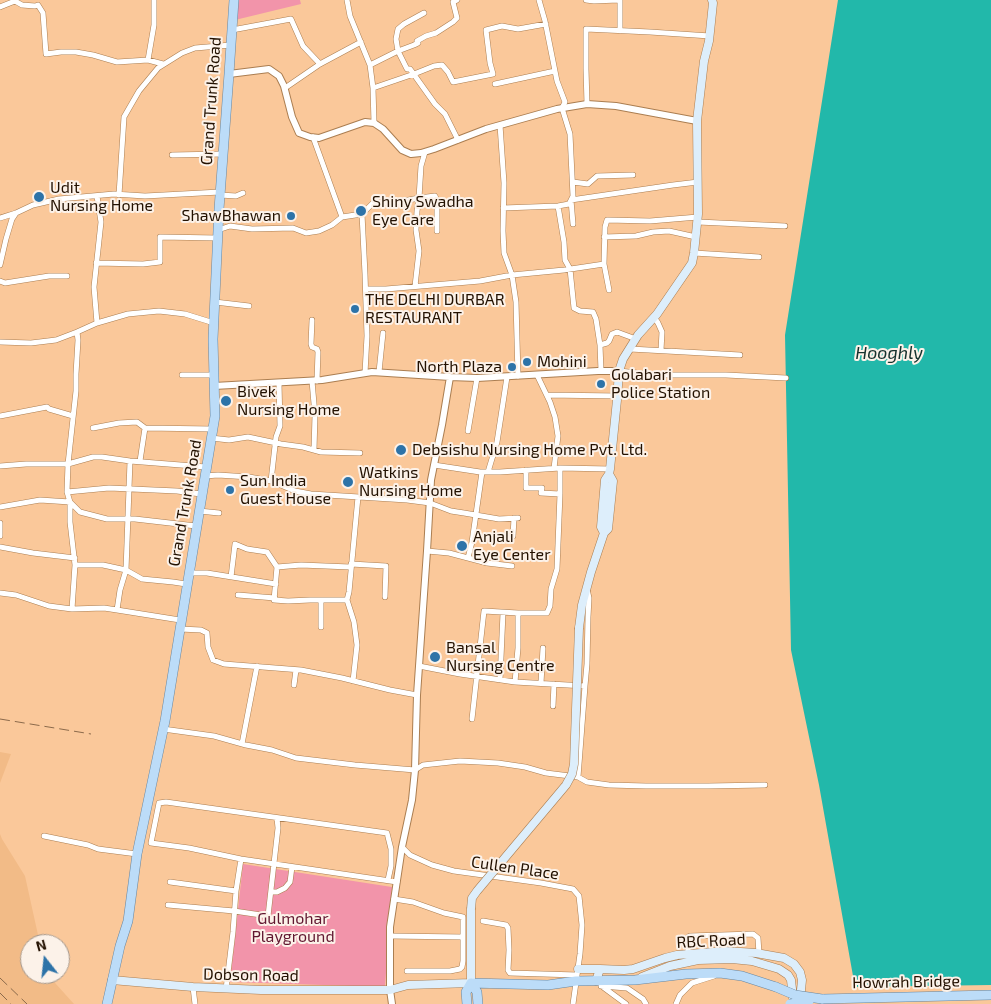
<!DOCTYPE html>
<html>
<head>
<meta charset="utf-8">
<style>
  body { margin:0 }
  #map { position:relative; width:991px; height:1004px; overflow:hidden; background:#fac89a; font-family:"Exo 2",sans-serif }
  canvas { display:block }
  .north { position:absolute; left:20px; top:934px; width:50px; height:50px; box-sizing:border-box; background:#fcf2e9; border:1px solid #a5988c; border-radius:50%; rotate:344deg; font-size:14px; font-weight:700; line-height:20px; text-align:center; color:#231101 }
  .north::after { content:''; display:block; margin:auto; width:18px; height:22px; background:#2d73a8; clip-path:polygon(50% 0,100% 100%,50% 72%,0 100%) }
</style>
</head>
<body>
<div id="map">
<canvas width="991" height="1004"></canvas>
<div class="north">N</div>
</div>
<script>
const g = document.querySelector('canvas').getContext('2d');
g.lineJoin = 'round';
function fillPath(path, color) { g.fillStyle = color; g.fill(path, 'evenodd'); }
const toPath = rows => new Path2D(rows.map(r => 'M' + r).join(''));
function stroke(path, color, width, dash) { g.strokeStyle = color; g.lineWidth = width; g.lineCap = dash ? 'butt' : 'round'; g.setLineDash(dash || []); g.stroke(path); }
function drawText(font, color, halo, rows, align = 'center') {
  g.font = font + ' "Exo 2",sans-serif'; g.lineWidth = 4; g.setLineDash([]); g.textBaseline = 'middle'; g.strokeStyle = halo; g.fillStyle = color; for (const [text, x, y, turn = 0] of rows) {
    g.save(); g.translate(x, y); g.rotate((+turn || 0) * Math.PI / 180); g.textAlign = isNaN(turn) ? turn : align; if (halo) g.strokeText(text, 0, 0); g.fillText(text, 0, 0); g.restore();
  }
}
fillPath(toPath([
  [0,752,11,754,0,783],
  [0,834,2,839,25,876,40,944,30,944,30,974,47,974,74,1004,0,1004]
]), '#f2bb87');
fillPath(toPath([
  [237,0,300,0,301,4,235,20],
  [243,864,392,887,385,987,230,982]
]), '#f294aa');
fillPath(toPath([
  [838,0,991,0,991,1004,858,1004,819,785,791,650,785,335]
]), '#22b8aa');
fillPath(toPath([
  [991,985,991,1004,856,1004,853,987]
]), '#fac89a');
const minor = toPath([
  [347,0,350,16,370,65,373,88,374,123],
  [586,0,594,1,618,0],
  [0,7,15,1,22,5,35,6,38,5,43,13,46,54,61,52,76,52,93,55,117,62,148,60,163,64],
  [424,13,404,24,398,29,396,39,398,51,407,69,410,69,435,104,445,114,458,140],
  [232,30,291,19,303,46,320,64],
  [620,31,620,0],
  [148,60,154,25,154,0],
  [370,65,398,51,414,45,418,43,417,41,426,36,436,33,453,22,457,18,453,2,457,0],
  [495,84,555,71],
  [285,88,320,64,361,42],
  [373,88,414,74,434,66,442,65,448,72,453,82,493,74,490,63,486,30,502,26,518,29,546,24],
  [587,104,586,69,586,29,650,32,710,36],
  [500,125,504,183,503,231,504,253,512,275,516,302,518,376],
  [313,137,342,217,362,214,373,203,398,202,419,198,421,166,425,152],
  [172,155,223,154],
  [573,182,588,184,597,176,633,175],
  [119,195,124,117,139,91,158,68,182,53,195,48,231,45],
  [220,195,236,196,243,193],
  [97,196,101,222,94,287,97,323],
  [558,206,564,242,565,260,570,269,574,308,580,311,593,312,596,319,600,345,601,371],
  [503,208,558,206,569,204,573,196,570,134,562,108,565,102,557,81,545,21,539,0],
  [362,214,365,274,367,336,365,373],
  [0,218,16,213],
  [698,222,785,226],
  [573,224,571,200,673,185,698,182],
  [218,230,230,226,252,229,293,228,306,233,319,231,332,225,342,217],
  [604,237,636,236,653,232,669,231,696,237],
  [694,253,759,257],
  [96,263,143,264,160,262,160,237,217,238],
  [0,265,6,239,12,219,16,213,33,205,59,199,114,194,145,196,220,192],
  [0,281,5,283,49,276,67,276],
  [415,286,419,251,416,230,417,211,419,198,435,196,437,201,437,231],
  [366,289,386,289,480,281,512,275,564,270,604,264],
  [609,290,604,264,605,227,607,220,650,221,698,217],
  [215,302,249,306],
  [654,317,658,323,662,332,661,350],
  [312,320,311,344,312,347,317,349,318,352,317,381],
  [0,342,31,343,56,340,77,332,97,323,128,314,159,311,185,314,214,323],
  [600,345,607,343,609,341,612,334,617,332,636,339],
  [630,349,740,355],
  [619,371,656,375,726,375,786,378],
  [379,372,383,333],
  [182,375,214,375],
  [537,375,550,402,555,417,558,436,554,468],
  [312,381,315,415,314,450],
  [547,395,618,396],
  [0,416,47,407,49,409,73,416],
  [93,428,119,423,137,422,145,428],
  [468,431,477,378],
  [211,438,229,440,248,437,281,444,303,447,321,452,360,453],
  [140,461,145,428,212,429],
  [434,465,480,472,500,472,560,468,610,469],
  [0,466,26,464,68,464,93,457,102,457,130,461,206,467],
  [526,470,526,488,542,488,541,493,560,494],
  [488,472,497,442,507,377],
  [205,476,218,475,249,477,271,481,295,491,311,494,407,500,430,503,451,511,464,513,499,519,518,518],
  [271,481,276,437,280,426,279,383],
  [67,492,68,464,76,391,76,374,78,340,77,332],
  [0,507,40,500,70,502,70,522,75,565,72,609],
  [199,511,219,513],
  [0,523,0,536],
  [196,526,135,519,107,519,80,512,70,502,67,492,109,488,177,491,201,494],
  [513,536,514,518],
  [0,547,33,553,75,558],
  [427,551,449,553,487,563,512,566],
  [468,558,472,542,482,472],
  [351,564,386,566,385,597],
  [75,565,103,565,126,570,142,579,173,582,186,584],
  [350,567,301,565,277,567,274,600,288,601,310,600,347,600,349,592,358,497],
  [188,573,207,573,276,584],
  [231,577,235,544,247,549,267,552,277,567],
  [0,593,16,595,49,606,72,609,104,608,117,610,180,620],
  [238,595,275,598],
  [321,600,321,627],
  [347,600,354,622,357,645,353,681],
  [117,610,120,590,126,570,130,461],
  [518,613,547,613,550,606,551,589,557,569,560,494,560,468],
  [180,629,201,630,207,633,208,647,213,660,224,664,301,670,342,678,390,690,417,695],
  [419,666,460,674,515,682,585,686,587,664,588,617,589,598,587,589],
  [500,680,503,613],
  [541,683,543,648],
  [294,685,296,670],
  [553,706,554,684],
  [472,719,484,611,518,613,518,648,515,682],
  [163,729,214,736,246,745,272,750,296,758,355,765,415,770,423,765,460,761,498,763,525,767,546,773,578,777,587,782,609,785,646,786,708,786,765,785],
  [242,744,257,666],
  [578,777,585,686],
  [44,836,88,845,98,849,137,854],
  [402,847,410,855,432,865,454,871,541,883,573,889,579,896,582,925,580,954,573,1004],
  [388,880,391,866,391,849,387,833,166,802,159,803,151,843,189,848,241,859,397,882],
  [170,882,236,891],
  [271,892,277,892,285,888,290,882,292,867],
  [394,899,413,902,444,913,463,917,463,961,462,967,460,969,450,971,407,971],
  [168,905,234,911,268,916,278,828,277,818],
  [483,921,506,925,508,928,509,950,508,970,510,973,577,975],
  [390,936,463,937],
  [688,954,688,937,690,936,753,934,758,938,759,954],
  [601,986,627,988,643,999,646,1004],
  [193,987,195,1004],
  [603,987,626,1004],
  [226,989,233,932,236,891,241,859],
  [676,1004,680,995,692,983,714,976]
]);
const tertiary = toPath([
  [229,74,269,69,279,76,284,86,292,117,299,133,310,137,319,138,365,122,374,123,383,129,402,150,411,154,421,153,434,149,486,129,557,109,587,104,616,106,697,121],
  [214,386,322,380,372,372,450,377,477,378,598,371,619,371],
  [392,1004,390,990,390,927,402,847,412,800,415,770,417,695,427,551,431,480,442,425,450,377]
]);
const secondary = toPath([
  [604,533,601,527,605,480,609,474],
  [579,628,582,605,591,572,604,533,608,529,613,481,609,474,610,469,617,400,619,371,623,359,638,335,657,314,692,263,694,253,698,214,697,121,704,61,709,41,713,3,712,0],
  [578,969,600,969],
  [642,977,670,966,698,960,732,959,752,961,779,969,788,975,791,980,793,998],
  [112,980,193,987,261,990,390,990,408,985,471,983,471,909],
  [596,981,600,969,624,970,633,969,665,958,677,955,725,951,756,953,784,958,794,964,800,972,802,980,800,1000]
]);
const primary = toPath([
  [471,983,548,985,576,981,635,980,686,974,720,973,742,976,776,987],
  [471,983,477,992,478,1004],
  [822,999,991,995],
  [107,1004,120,946,128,921,137,854,165,721,215,416,213,339,219,209,229,74,234,0],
  [467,1004,466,992,471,983]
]);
stroke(minor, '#ab7e51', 6);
stroke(tertiary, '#ab7e51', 8);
stroke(secondary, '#ab7e51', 9);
stroke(primary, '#69869e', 10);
stroke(minor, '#fff', 5);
stroke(tertiary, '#fff', 6);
stroke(secondary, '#ddeefb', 8);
stroke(primary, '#bcdcf8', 9);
stroke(toPath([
  [0,719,91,734],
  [0,978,27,1004],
  [0,993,11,1004]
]), '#8b6a4b', 1, [10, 5]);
const secondaryBridge = toPath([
  [471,909,472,898,477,891,566,785,572,774,574,764,579,628]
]);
const primaryBridge = toPath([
  [776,987,795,995,822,999],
  [790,1004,809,1001]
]);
stroke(secondaryBridge, '#ab7e51', 9, []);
stroke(primaryBridge, '#69869e', 10, []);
stroke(secondaryBridge, '#ddeefb', 8);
stroke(primaryBridge, '#bcdcf8', 9);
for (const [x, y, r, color] of [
  [39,197,6,"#2d73a8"],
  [361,211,6,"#2d73a8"],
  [291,216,5,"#2d73a8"],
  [355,309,5,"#2d73a8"],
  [527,362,5,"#2d73a8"],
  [512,367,5,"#2d73a8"],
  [601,384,5,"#2d73a8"],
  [226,401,6,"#2d73a8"],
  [401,450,6,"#2d73a8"],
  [348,482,6,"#2d73a8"],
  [230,490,5,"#2d73a8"],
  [462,546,6,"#2d73a8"],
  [435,657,6,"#2d73a8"]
]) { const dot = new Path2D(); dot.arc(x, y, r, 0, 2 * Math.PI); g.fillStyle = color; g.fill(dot); stroke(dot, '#fcf2e9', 2); }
drawText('16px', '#231101', '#fcf2e9', [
  ["Grand Trunk Road",211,101,-86],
  ["Grand Trunk Road",185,503,-80],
  ["Cullen Place",515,868,8],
  ["RBC Road",711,941,-3],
  ["Dobson Road",251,975,1],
  ["Howrah Bridge",906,982,-1]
]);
drawText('16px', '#231101', '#fcf2e9', [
  ["Udit",50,188],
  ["Nursing Home",50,206],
  ["Shiny Swadha",372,202],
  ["Eye Care",372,220],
  ["ShawBhawan",281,216,"right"],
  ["THE DELHI DURBAR",365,300],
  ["RESTAURANT",365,318],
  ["Mohini",537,362],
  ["North Plaza",502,367,"right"],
  ["Golabari",611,375],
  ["Police Station",611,393],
  ["Bivek",237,392],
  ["Nursing Home",237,410],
  ["Debsishu Nursing Home Pvt. Ltd.",412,450],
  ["Watkins",359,473],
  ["Nursing Home",359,491],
  ["Sun India",240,481],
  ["Guest House",240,499],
  ["Anjali",473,537],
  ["Eye Center",473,555],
  ["Bansal",446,648],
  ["Nursing Centre",446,666]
], 'left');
drawText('16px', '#611730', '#fcf2e9', [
  ["Gulmohar",293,919],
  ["Playground",293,937]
]);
drawText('italic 18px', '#15322e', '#fcf2e9', [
  ["Hooghly",889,353]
]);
</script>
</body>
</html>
